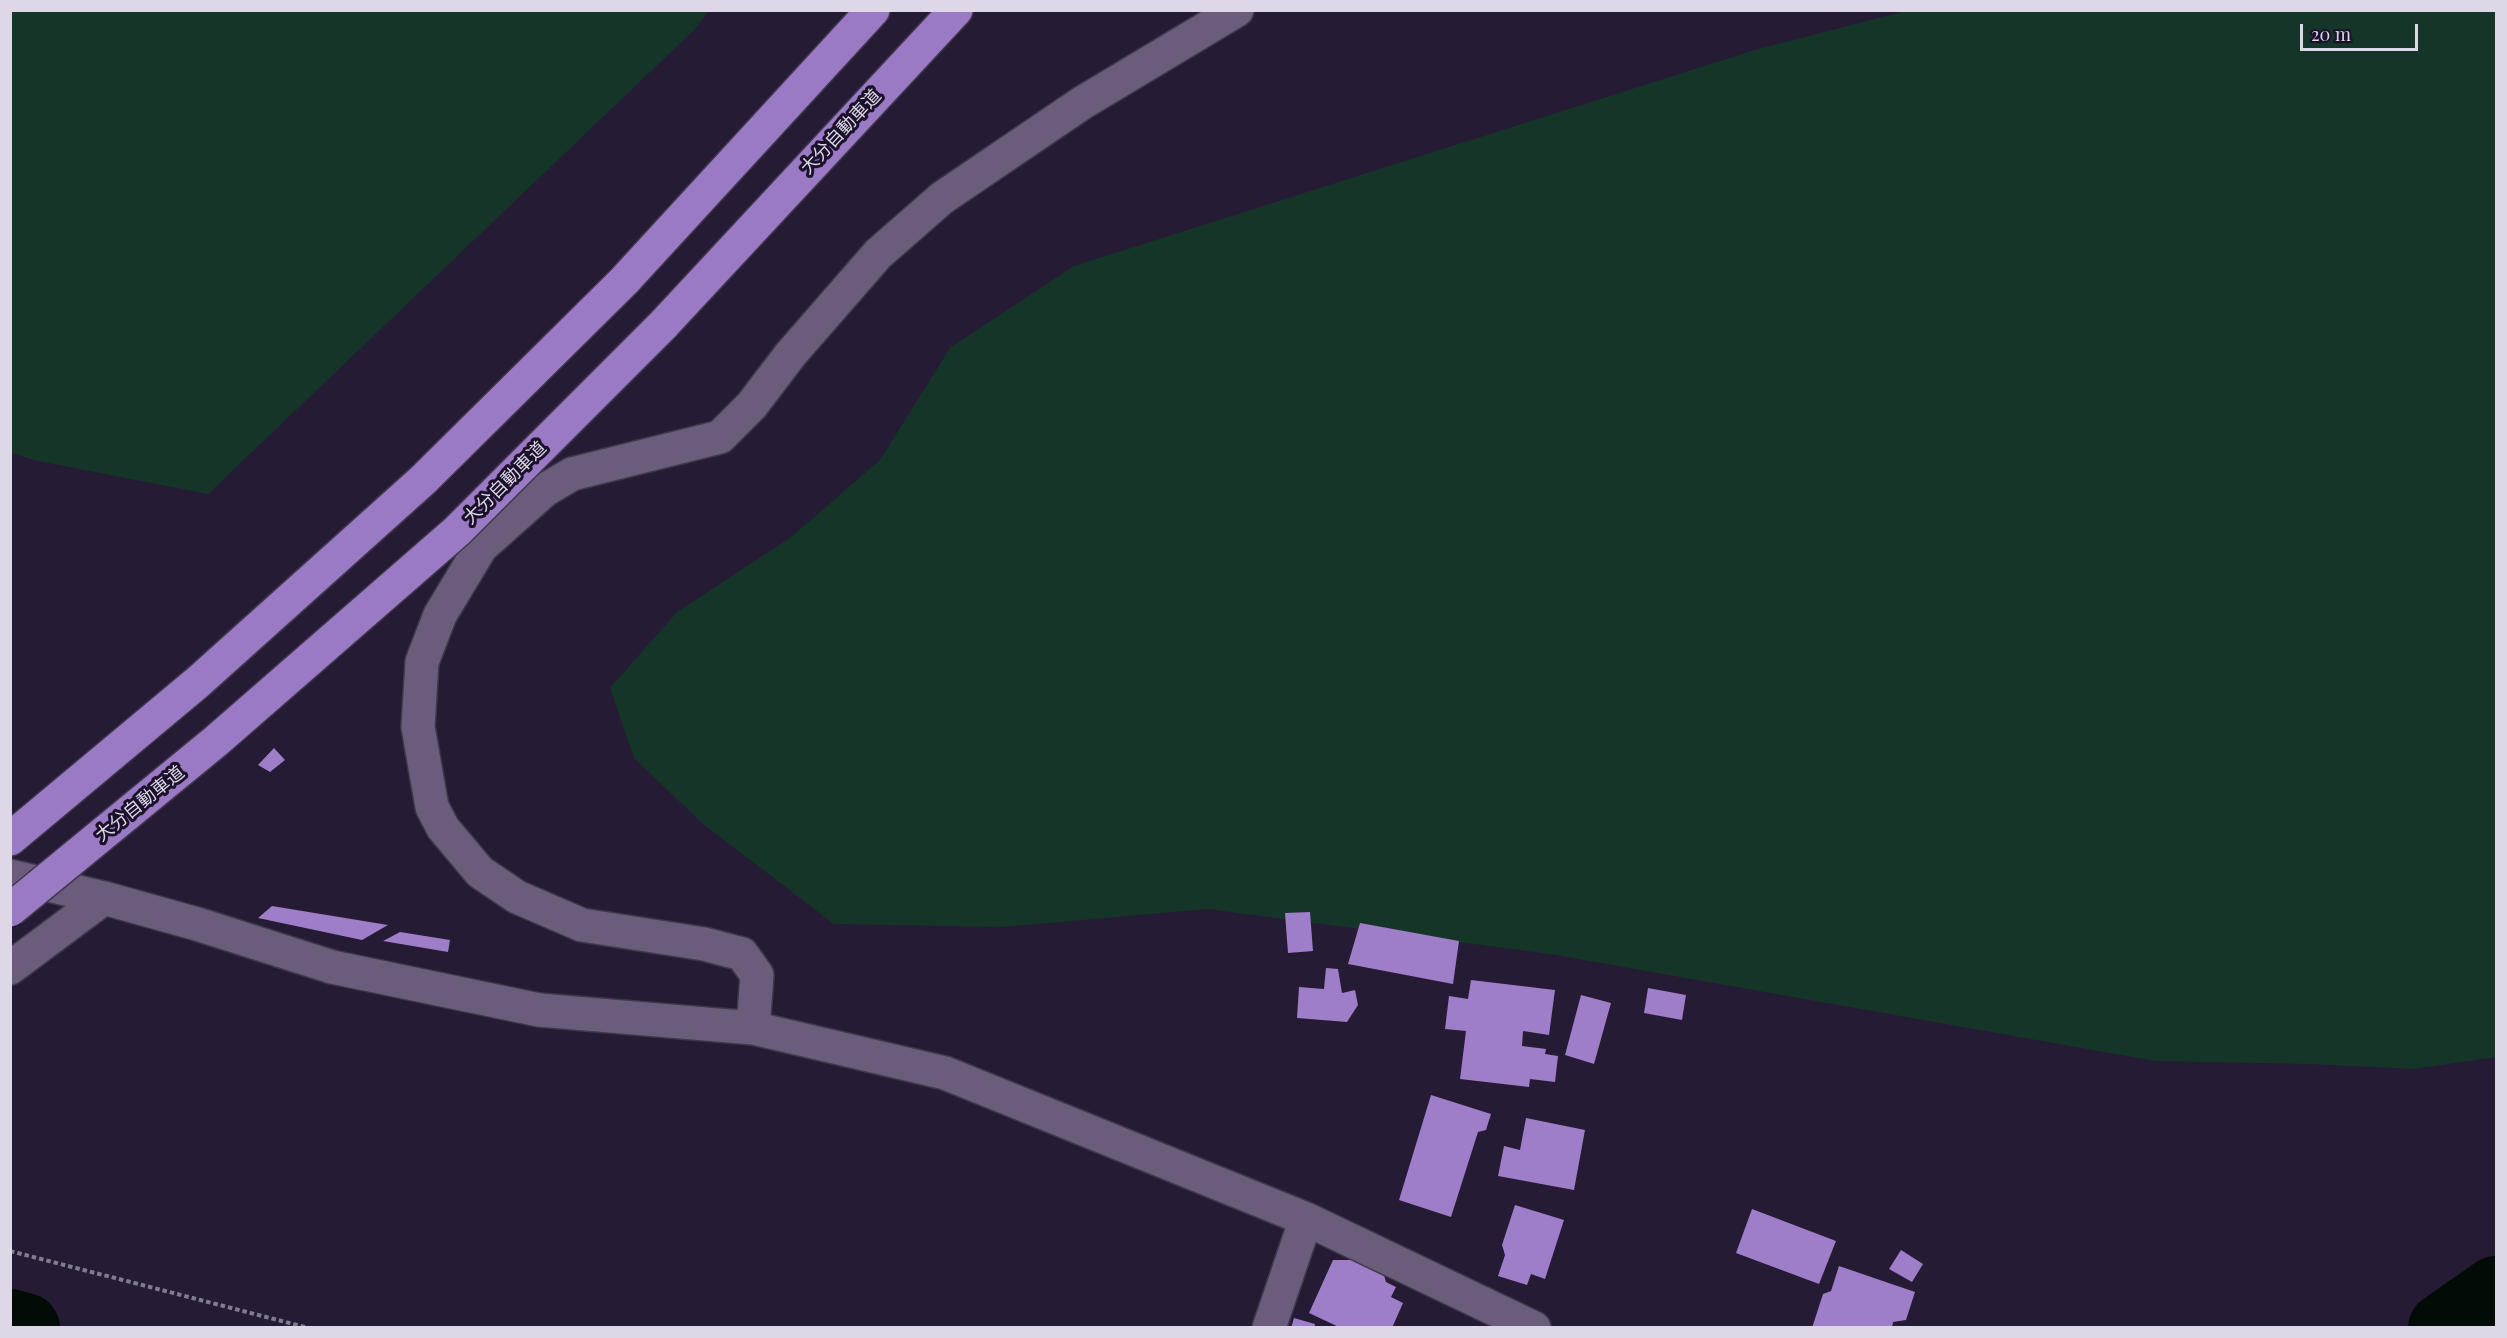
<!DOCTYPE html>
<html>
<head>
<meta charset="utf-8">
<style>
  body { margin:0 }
  #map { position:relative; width:2507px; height:1338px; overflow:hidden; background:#261b34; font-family:"Playfair Display",serif }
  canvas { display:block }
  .frame { position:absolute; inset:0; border:12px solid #ddd7e8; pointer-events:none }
  .scale { position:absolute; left:2300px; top:24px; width:118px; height:27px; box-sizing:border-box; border:3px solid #ddd7e8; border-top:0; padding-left:8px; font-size:18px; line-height:21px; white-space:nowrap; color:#ddd7e8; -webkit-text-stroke:4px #1c112a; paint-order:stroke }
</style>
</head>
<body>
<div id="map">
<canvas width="2507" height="1338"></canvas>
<div class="frame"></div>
<div class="scale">20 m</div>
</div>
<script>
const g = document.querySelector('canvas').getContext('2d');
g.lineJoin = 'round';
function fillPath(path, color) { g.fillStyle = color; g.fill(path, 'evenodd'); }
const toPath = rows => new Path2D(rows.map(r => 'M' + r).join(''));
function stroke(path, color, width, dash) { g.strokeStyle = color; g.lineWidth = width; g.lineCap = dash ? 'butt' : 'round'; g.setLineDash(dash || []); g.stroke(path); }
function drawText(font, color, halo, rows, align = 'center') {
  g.font = font + ' "Playfair Display","Noto Sans JP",serif'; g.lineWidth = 6; g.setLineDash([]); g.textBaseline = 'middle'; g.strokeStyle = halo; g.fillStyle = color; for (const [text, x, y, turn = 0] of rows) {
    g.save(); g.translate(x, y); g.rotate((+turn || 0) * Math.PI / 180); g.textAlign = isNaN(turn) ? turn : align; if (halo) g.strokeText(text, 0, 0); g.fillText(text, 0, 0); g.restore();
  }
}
fillPath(toPath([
  [10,11,11,10,709,11,694,30,208,494,38,461,11,453],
  [1906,11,2496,11,2496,1057,2414,1069,2308,1064,2155,1061,1550,954,1208,909,1002,927,834,924,703,824,634,758,610,688,677,612,790,538,880,460,950,348,1074,266,1758,49]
]), '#153528');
stroke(toPath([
  [10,1324,25,1328],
  [2443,1328,2496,1291]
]), '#020c07', 70);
fillPath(toPath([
  [274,748,285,760,270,772,258,765],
  [272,906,388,925,362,940,258,918],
  [1310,912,1313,951,1288,953,1285,913],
  [1360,923,1459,941,1453,984,1348,964],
  [400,932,450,940,448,952,383,941],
  [1326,968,1338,969,1342,993,1355,990,1358,1005,1347,1022,1297,1018,1299,987,1324,989],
  [1471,980,1555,990,1549,1035,1523,1031,1522,1046,1546,1049,1545,1054,1558,1056,1555,1082,1530,1079,1529,1087,1460,1079,1466,1031,1445,1029,1449,996,1468,999],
  [1648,988,1686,995,1682,1020,1644,1013],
  [1581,995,1611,1003,1594,1064,1565,1055],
  [1431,1095,1491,1114,1486,1130,1478,1132,1451,1217,1399,1200],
  [1526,1118,1585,1130,1574,1190,1498,1176,1504,1146,1520,1150],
  [1515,1205,1564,1220,1545,1279,1531,1274,1527,1285,1498,1276,1505,1255,1502,1245],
  [1752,1209,1836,1241,1819,1284,1736,1253],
  [1901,1250,1923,1264,1912,1282,1889,1269],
  [1333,1260,1353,1260,1384,1275,1386,1282,1396,1287,1391,1297,1403,1303,1392,1328,1341,1328,1309,1313],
  [1839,1266,1915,1292,1906,1320,1893,1322,1892,1328,1812,1328,1823,1294,1831,1291],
  [1294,1318,1315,1324,1314,1328,1291,1328]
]), '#9e7dc9');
const street = toPath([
  [10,876,104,898,197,924,332,967,539,1010,753,1028,945,1073,1306,1219,1534,1328],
  [10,968,104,898],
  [753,1028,757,975,742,954,704,944,582,925,517,897,480,872,443,828,432,807,418,727,422,662,440,615,481,547,545,490,572,474,720,437,752,405,790,355,878,254,942,198,1082,103,1237,10],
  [1269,1328,1306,1219]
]);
const highway = toPath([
  [663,325,956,10],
  [10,839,198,682,423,480,624,281,873,10]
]);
stroke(street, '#40374c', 36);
stroke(highway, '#40374c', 36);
stroke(toPath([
  [10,1251,309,1328]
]), '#837b90', 4, [4.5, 3]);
stroke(street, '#695d7b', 33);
stroke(highway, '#9a79c5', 33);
const highwayBridge = toPath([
  [10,910,216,741,457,531,663,325]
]);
stroke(highwayBridge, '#40374c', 36, []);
stroke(highwayBridge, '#9a79c5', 33);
drawText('18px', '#ddd7e8', '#1c112a', [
  ["大分自動車道",841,132,-47],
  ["大分自動車道",505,483,-45],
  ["大分自動車道",140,804,-39]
]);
</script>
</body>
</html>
